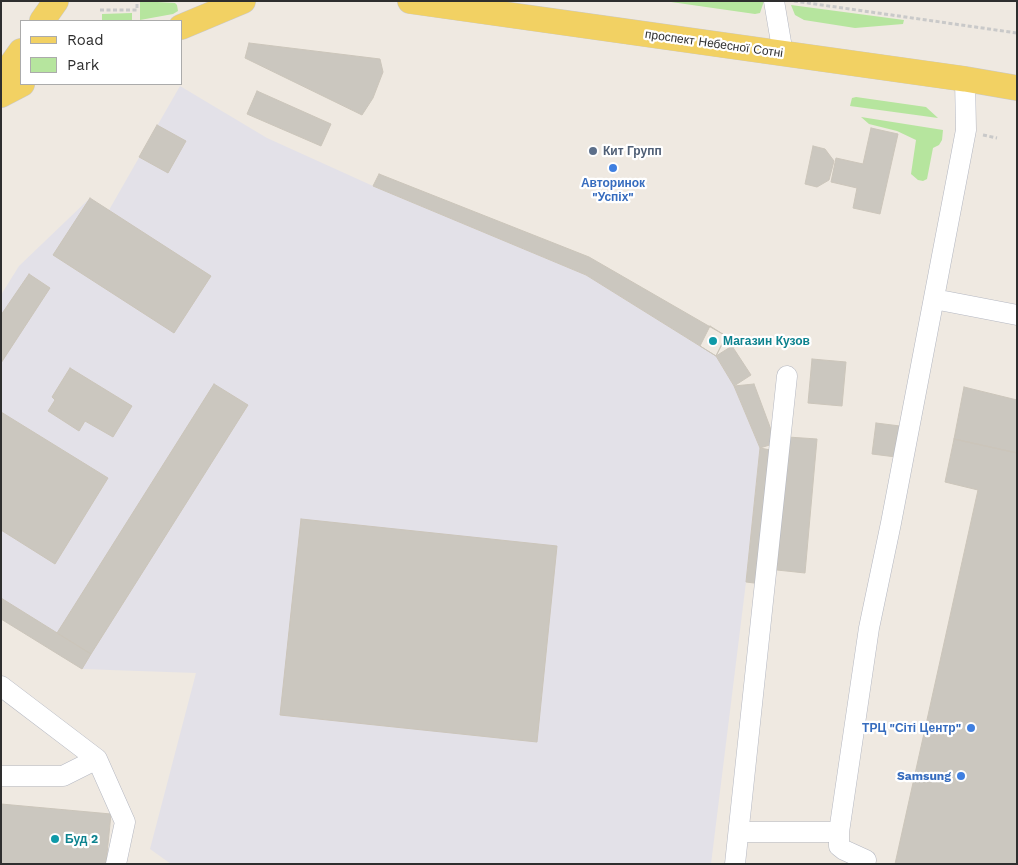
<!DOCTYPE html>
<html>
<head>
<meta charset="utf-8">
<style>
  body { margin:0 }
  #map { position:relative; width:1018px; height:865px; overflow:hidden; background:#efe9e1; font-family:"Work Sans",sans-serif }
  canvas { display:block }
  .frame { position:absolute; inset:0; border:2px solid #2e2e2e; pointer-events:none }
  .legend { position:absolute; left:20px; top:20px; width:162px; height:65px; box-sizing:border-box; background:#fff; border:1px solid #ababab; margin:0; padding:6px 9px; list-style:none; font-size:15px; color:#2e2e2e }
  .legend li { display:flex; align-items:center; gap:10px; height:25px }
  .legend b { width:25px; border:1px solid #ababab }
</style>
</head>
<body>
<div id="map">
<canvas width="1018" height="865"></canvas>
<div class="frame"></div>
<ul class="legend">
<li><b style="height:6px;background:#f2d163"></b>Road</li>
<li><b style="height:14px;background:#b6e59e"></b>Park</li>
</ul>
</div>
<script>
const g = document.querySelector('canvas').getContext('2d');
g.lineJoin = 'round';
function fillPath(path, color) { g.fillStyle = color; g.fill(path, 'evenodd'); }
const toPath = rows => new Path2D(rows.map(r => 'M' + r).join(''));
function stroke(path, color, width, dash) { g.strokeStyle = color; g.lineWidth = width; g.lineCap = dash ? 'butt' : 'round'; g.setLineDash(dash || []); g.stroke(path); }
function drawText(font, color, halo, rows, align = 'center') {
  g.font = font + ' "Work Sans",sans-serif'; g.lineWidth = 4.5; g.setLineDash([]); g.textBaseline = 'middle'; g.strokeStyle = halo; g.fillStyle = color; for (const [text, x, y, turn = 0] of rows) {
    g.save(); g.translate(x, y); g.rotate((+turn || 0) * Math.PI / 180); g.textAlign = isNaN(turn) ? turn : align; if (halo) g.strokeText(text, 0, 0); g.fillText(text, 0, 0); g.restore();
  }
}
fillPath(toPath([
  [180,86,267,138,373,186,586,275,716,356,734,386,760,448,746,582,711,864,171,864,150,849,196,673,82,669,1,619,1,295,19,266,90,198,109,210]
]), '#e3e1e8');
fillPath(toPath([
  [140,1,175,3,177,5,178,11,173,14,140,20],
  [664,1,764,1,760,13,755,14],
  [791,5,904,20,903,24,855,28,804,20,795,15],
  [132,13,132,21,102,21,102,14],
  [856,97,926,107,938,118,850,106,852,98],
  [861,117,943,130,942,140,939,145,933,148,927,179,923,181,918,180,911,174,916,140,897,131,869,124]
]), '#b6e59e');
const building = toPath([
  [249,43,380,59,383,72,373,98,362,115,245,58,249,43],
  [257,91,331,124,321,146,247,114,257,91],
  [157,125,186,141,168,173,139,157,157,125],
  [871,128,898,134,880,214,853,208,857,188,831,182,836,158,863,164,871,128],
  [813,146,825,149,834,161,829,180,817,187,805,184,813,146],
  [379,174,589,257,726,336,716,356,586,275,373,186,379,174],
  [90,198,211,276,174,333,53,255,90,198],
  [29,274,50,288,1,363,1,315,29,274],
  [710,326,726,336,716,356,700,346,710,326],
  [732,346,751,375,734,386,716,356,732,346],
  [812,359,846,362,842,406,808,403,812,359],
  [70,368,132,406,113,437,85,421,79,431,48,411,55,400,52,397,70,368],
  [214,384,248,405,91,654,57,633,214,384],
  [754,384,776,443,760,448,734,386,754,384],
  [964,387,1017,400,1017,453,954,439,964,387],
  [1,412,108,478,55,564,1,530,1,412],
  [876,423,900,426,896,457,872,454,876,423],
  [788,437,817,439,805,573,777,570,788,437],
  [954,439,1017,453,1017,864,895,864,978,490,945,482,954,439],
  [760,448,776,451,762,584,746,582,760,448],
  [301,519,557,546,537,742,280,715,301,519],
  [1,598,91,654,82,669,1,619,1,598],
  [1,804,111,814,106,864,1,864,1,804]
]);
fillPath(building, '#cbc7bf');
stroke(building, '#cbc5ba', 1);
const minor = toPath([
  [774,1,783,54],
  [934,299,1017,315],
  [1,686,97,759,125,822,116,864],
  [1,776,63,776,97,759],
  [739,832,839,832],
  [735,864,787,376],
  [865,864,866,860,844,850,839,846,839,832,869,628,891,523,966,130,965,79]
]);
const major = toPath([
  [410,1,965,79,1017,88],
  [42,21,56,1],
  [181,27,243,1],
  [1,79,21,51],
  [1,95,22,84]
]);
stroke(minor, '#b4b7c1', 21);
stroke(major, '#c9c9c9', 26);
stroke(toPath([
  [794,1,1017,33],
  [100,10,137,10,137,1],
  [983,135,997,138]
]), '#c9c9c9', 3, [4, 2.5]);
stroke(minor, '#fff', 20);
stroke(major, '#f2d163', 25);
for (const [x, y, r, color] of [
  [593,151,5,"#5c6f8a"],
  [613,168,5,"#3f7fe0"],
  [713,341,5,"#0f9aa8"],
  [971,728,5,"#3f7fe0"],
  [961,776,5,"#3f7fe0"],
  [55,839,5,"#0f9aa8"]
]) { const dot = new Path2D(); dot.arc(x, y, r, 0, 2 * Math.PI); g.fillStyle = color; g.fill(dot); stroke(dot, '#fff', 2); }
drawText('12px', '#2e2e2e', '#fff', [
  ["проспект Небесної Сотні",714,44,8]
]);
drawText('bold 12px', '#4e5e75', '#fff', [
  ["Кит Групп",603,151]
], 'left');
drawText('bold 12px', '#366cbe', '#fff', [
  ["Авторинок",613,183,"center"],
  ["\"Успіх\"",613,197,"center"],
  ["ТРЦ \"Сіті Центр\"",961,728],
  ["Samsung",951,776]
], 'right');
drawText('bold 12px', '#0d838f', '#fff', [
  ["Магазин Кузов",723,341],
  ["Буд 2",65,839]
], 'left');
</script>
</body>
</html>
